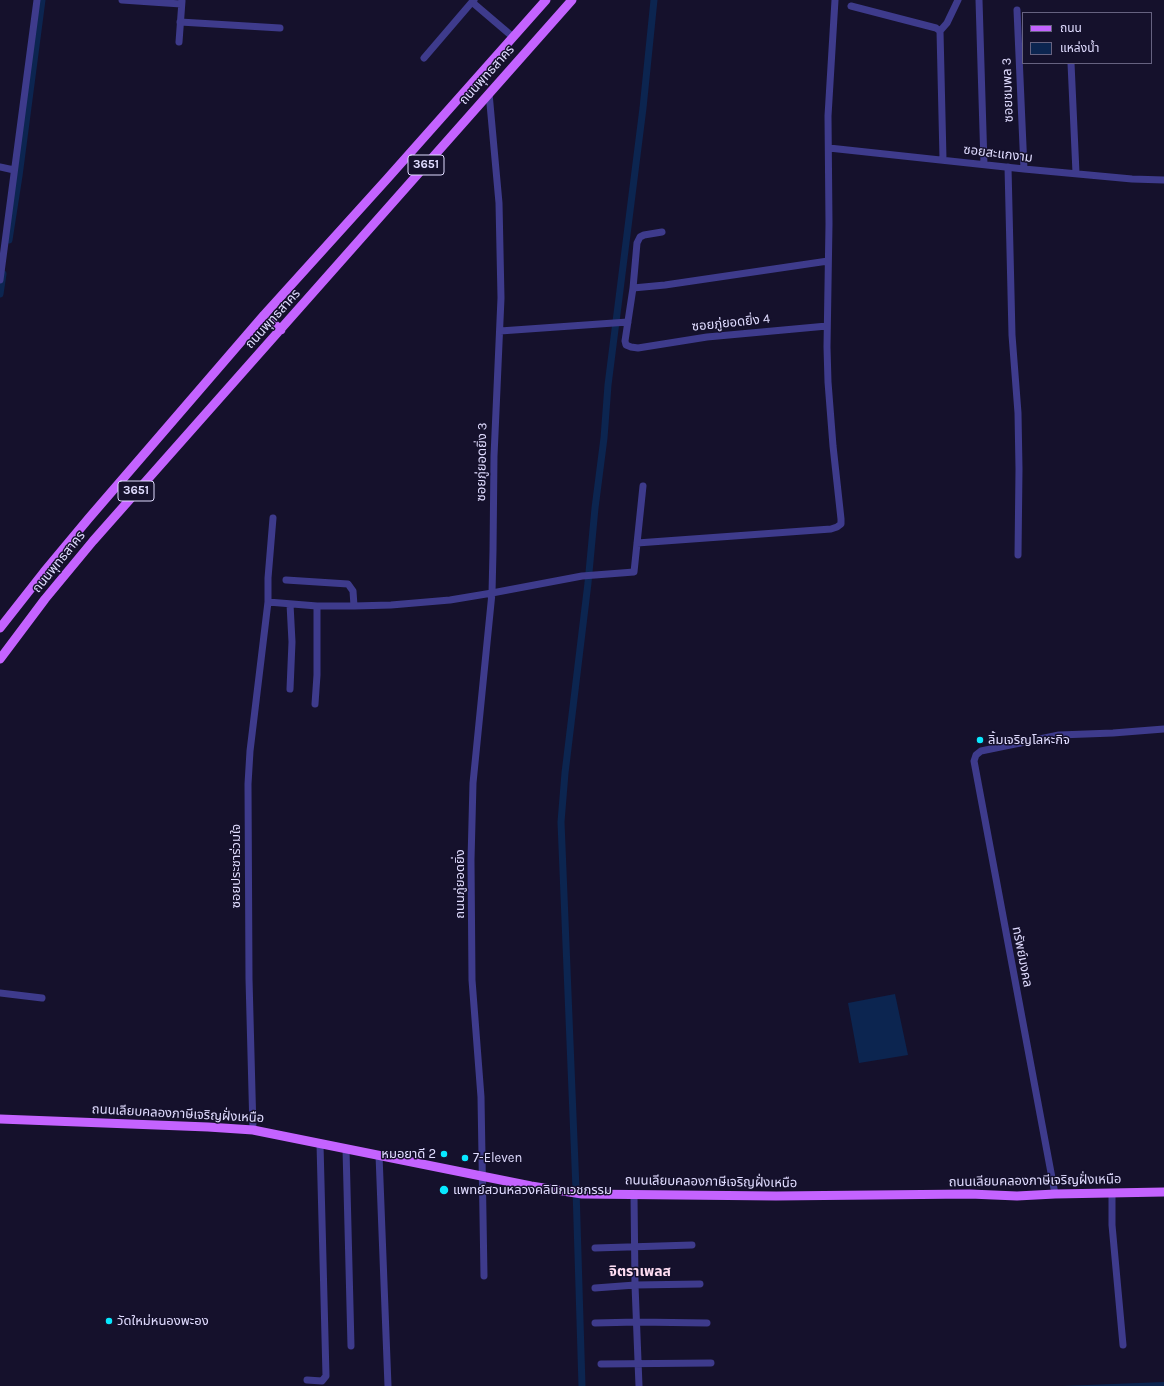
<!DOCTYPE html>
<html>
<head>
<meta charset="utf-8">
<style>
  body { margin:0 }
  #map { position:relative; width:1164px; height:1386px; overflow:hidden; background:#15112c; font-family:Karla,"Noto Sans Thai",sans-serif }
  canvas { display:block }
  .legend { position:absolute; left:1022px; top:12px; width:130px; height:52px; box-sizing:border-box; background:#15112c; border:1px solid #666280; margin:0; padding:5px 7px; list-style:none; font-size:12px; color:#e0dcff }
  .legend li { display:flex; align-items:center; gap:8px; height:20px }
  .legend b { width:20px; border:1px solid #666280 }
</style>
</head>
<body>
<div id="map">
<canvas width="1164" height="1386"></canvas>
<ul class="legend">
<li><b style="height:5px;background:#c463ff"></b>ถนน</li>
<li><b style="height:11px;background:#0c2550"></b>แหล่งน้ำ</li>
</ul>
</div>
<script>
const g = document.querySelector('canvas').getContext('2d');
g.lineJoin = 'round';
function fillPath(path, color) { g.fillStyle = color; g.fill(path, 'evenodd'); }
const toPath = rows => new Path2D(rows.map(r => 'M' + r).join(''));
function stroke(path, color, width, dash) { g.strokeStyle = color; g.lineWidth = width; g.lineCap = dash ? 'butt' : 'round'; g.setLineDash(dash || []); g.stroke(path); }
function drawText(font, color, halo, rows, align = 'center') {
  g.font = font + ' Karla,"Noto Sans Thai",sans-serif'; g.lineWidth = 3; g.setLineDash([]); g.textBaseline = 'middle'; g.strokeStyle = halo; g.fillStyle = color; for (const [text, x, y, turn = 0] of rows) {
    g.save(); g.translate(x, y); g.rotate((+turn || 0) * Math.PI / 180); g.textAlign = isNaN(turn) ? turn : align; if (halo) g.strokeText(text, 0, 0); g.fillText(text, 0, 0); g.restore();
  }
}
fillPath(toPath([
  [895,994,908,1055,859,1063,848,1003],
  [1164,1382,1164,1386,1062,1386]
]), '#0c2550');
stroke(toPath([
  [9,240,19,176,42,0],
  [0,294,3,274],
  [582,1386,576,1189,561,822,565,773,588,583,595,508,604,438,608,385,643,108,654,0]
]), '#0c2550', 7);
stroke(toPath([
  [122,0,181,4],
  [474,0,472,2,513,37],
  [979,0,984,164],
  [851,6,936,28,940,31,943,159],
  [1017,10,1024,169],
  [180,22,280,28],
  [940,31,947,23,958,0],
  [179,42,182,1],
  [424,58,472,2],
  [1071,63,1076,173],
  [829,148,1024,169,1132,179,1164,180],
  [0,167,14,170],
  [1008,167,1012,335,1018,413,1019,469,1018,555],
  [662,232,644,235,640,237,637,243,633,288,625,341,626,345,631,347,638,348,707,337,827,326],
  [0,280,37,0],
  [633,288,665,285,828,261],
  [500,331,628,322],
  [637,543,831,529,837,527,841,524,841,519,833,446,828,382,827,347,829,224,828,116,835,0],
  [286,580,348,584,353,591,354,606],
  [268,602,317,606,354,606,391,605,450,600,492,593,582,576,634,572,643,486],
  [290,604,292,642,290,689],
  [315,704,317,675,317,606],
  [0,993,42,998],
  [253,1130,249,979,248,784,250,751,268,602,268,578,273,518],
  [346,1149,351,1346],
  [379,1155,388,1386],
  [1112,1193,1112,1225,1123,1345],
  [1055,1194,974,761,976,755,981,751,1059,735,1113,733,1164,729],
  [634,1195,635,1285,639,1386],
  [595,1248,692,1245],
  [484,1276,481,1097,472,980,471,860,473,783,492,593,493,551,494,456,501,298,499,203,489,93],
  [595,1288,635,1285,700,1284],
  [595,1323,637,1322,707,1323],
  [601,1364,711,1363],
  [307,1380,322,1381,326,1376,320,1144]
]), '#3e3b8c', 7);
stroke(toPath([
  [264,315,281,330],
  [0,628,44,572,89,518,264,315,387,179,546,0],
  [0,659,45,599,93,541,572,0],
  [0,1119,208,1127,253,1130,531,1186,582,1194,776,1196,970,1194,1017,1196,1055,1194,1164,1192]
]), '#c463ff', 9);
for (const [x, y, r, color] of [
  [980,740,4,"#08e8ff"],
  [444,1154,4,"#08e8ff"],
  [465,1158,4,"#08e8ff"],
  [444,1190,5,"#08e8ff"],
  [109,1321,4,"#08e8ff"]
]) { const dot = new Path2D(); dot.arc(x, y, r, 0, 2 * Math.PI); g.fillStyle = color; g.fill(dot); stroke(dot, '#15112c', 1.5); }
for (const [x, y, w] of [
  [426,165,36],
  [136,491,36]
]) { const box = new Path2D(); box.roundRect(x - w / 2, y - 10, w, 20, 3); g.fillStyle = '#15112c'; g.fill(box); stroke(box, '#e0dcff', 1); }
drawText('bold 12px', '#e0dcff', null, [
  ["3651",426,165],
  ["3651",136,491]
]);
drawText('13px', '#e0dcff', '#15112c', [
  ["ถนนพุทธสาคร",487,75,-48],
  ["ซอยชมพล 3",1008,90,-92],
  ["ซอยสะแกงาม",998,154,7],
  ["ถนนพุทธสาคร",273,319,-48],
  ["ซอยภู่ยอดยิ่ง 4",731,323,-6],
  ["ซอยภู่ยอดยิ่ง 3",482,462,-89],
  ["ถนนพุทธสาคร",59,562,-51],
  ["ซอยประชาร่วมใจ",236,866,-90],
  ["ถนนภู่ยอดยิ่ง",460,884,-90],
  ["ทรัพย์มงคล",1022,957,79],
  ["ถนนเลียบคลองภาษีเจริญฝั่งเหนือ",178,1114,3],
  ["ถนนเลียบคลองภาษีเจริญฝั่งเหนือ",1035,1181,-1],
  ["ถนนเลียบคลองภาษีเจริญฝั่งเหนือ",711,1182,1]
]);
drawText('13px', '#e0dcff', '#15112c', [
  ["ลิ้มเจริญโลหะกิจ",988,740],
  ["หมอยาดี 2",436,1154,"right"],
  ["7-Eleven",473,1158],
  ["แพทย์สวนหลวงคลินิกเวชกรรม",453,1190],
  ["วัดใหม่หนองพะอง",117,1321]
], 'left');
drawText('bold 14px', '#ffdef3', '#15112c', [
  ["จิตราเพลส",640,1272]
]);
</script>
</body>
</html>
